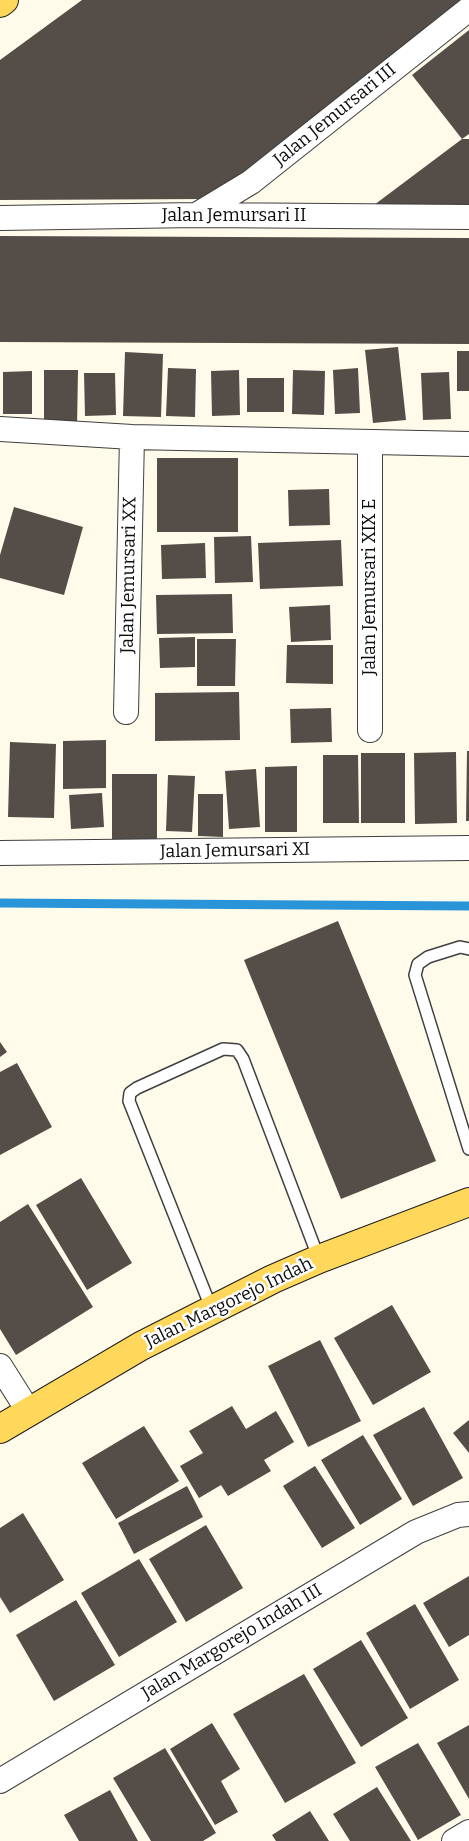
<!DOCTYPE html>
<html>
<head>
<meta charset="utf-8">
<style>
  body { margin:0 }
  canvas { display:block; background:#fffbea }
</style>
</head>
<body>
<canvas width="469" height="1841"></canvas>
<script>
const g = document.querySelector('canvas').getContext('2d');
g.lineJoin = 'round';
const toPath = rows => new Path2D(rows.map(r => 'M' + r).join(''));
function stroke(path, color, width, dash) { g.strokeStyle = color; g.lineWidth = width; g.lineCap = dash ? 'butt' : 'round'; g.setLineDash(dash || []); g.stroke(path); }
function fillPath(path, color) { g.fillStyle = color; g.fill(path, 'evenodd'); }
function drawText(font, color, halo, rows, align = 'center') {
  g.font = font + ' Bitter,serif'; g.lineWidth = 5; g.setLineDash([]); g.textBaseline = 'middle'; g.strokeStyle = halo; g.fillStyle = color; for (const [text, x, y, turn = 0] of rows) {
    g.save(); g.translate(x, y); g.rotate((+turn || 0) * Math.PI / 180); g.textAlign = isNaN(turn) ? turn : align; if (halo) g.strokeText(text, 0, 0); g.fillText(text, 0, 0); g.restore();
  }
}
stroke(toPath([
  [0,903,469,906]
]), '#2a94d9', 9);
fillPath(toPath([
  [82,0,466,0,351,87,281,145,208,199,0,200,0,60],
  [469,30,469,134,462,139,412,75],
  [462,139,469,139,469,210,370,208],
  [0,236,469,238,469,344,0,342],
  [398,347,406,420,373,423,365,350],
  [457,351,469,351,469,391,457,391],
  [125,352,163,354,161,417,123,416],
  [168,368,196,369,195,417,166,416],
  [358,368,360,413,335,414,333,370],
  [44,370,78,370,77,428,44,426],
  [239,370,240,415,212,416,211,371],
  [293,370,325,371,324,415,292,414],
  [32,371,32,414,3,414,3,372],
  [449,372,451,419,423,420,421,373],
  [84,373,115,373,116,415,85,416],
  [247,378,284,378,284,412,247,412],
  [157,458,238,458,238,532,157,532],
  [329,489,330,525,289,526,288,490],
  [14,507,83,527,64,595,0,578,0,555],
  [251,536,253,582,215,583,214,537],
  [341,540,343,586,260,589,258,543],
  [205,543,206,578,162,579,161,545],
  [232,594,233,633,157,634,156,595],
  [330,605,331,640,291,642,289,607],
  [195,637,195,667,160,668,159,638],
  [197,639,236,639,235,686,197,686],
  [287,645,333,645,333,684,286,683],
  [239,692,240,740,155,741,155,693],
  [331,708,332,742,291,743,290,709],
  [106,740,106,788,63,789,63,741],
  [10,742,56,744,54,818,8,817],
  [467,751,469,751,469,821,466,821],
  [456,752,457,823,415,824,414,753],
  [361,753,405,753,405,823,361,823],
  [323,755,358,755,359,823,323,823],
  [297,766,297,832,265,832,265,767],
  [256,769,260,827,229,829,225,771],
  [112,774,157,774,157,844,112,844],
  [168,775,195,776,192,832,166,831],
  [102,793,104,827,71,829,69,795],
  [198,794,223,794,223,837,198,836],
  [338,921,436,1161,341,1199,244,960],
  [0,1042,7,1052,0,1057],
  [17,1063,52,1127,0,1155,0,1072],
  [81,1178,132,1263,87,1290,36,1205],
  [28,1204,93,1307,16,1355,0,1329,0,1222],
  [392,1305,431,1372,373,1405,334,1338],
  [320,1340,361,1421,308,1447,268,1366],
  [232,1406,246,1429,276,1411,294,1442,264,1460,271,1471,228,1496,221,1485,199,1498,180,1466,203,1453,189,1431],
  [424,1407,463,1478,413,1506,373,1435],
  [469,1420,469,1453,453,1433],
  [144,1426,179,1481,116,1519,82,1463],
  [363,1435,402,1499,360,1525,321,1460],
  [315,1466,355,1528,322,1548,283,1486],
  [187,1486,203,1517,134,1554,118,1523],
  [23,1513,64,1580,10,1613,0,1597,0,1528],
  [206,1525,243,1588,186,1622,149,1559],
  [139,1559,177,1622,119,1657,81,1593],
  [469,1576,469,1635,449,1647,423,1603],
  [76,1600,115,1665,54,1701,16,1635],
  [415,1604,459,1680,410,1709,366,1633],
  [361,1640,408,1718,361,1747,313,1669],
  [304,1674,356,1763,285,1803,233,1714],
  [212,1723,240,1769,221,1781,238,1812,215,1825,170,1749],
  [469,1725,469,1799,437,1743],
  [418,1743,461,1815,418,1840,375,1767],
  [165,1748,216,1833,203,1841,151,1841,113,1778],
  [377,1787,411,1841,350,1841,333,1814],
  [110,1790,138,1841,79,1841,64,1815],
  [310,1811,329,1841,276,1841,272,1835]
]), '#554d47');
const service = toPath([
  [469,949,460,947,428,957,418,964,415,975,469,1149],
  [212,1310,129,1101,130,1093,137,1088,223,1049,237,1050,243,1059,319,1259]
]);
const minor = toPath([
  [198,214,251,182,469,9],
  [0,218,197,215,469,217],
  [0,429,132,437,469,444],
  [126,712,132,437],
  [370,730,370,443],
  [0,853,469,848],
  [0,1366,29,1412],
  [0,1781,416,1532,458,1515,469,1514],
  [454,1841,469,1832]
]);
const primary = toPath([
  [0,3,4,0],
  [0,1429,141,1346,273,1279,319,1259,469,1202]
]);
stroke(service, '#3f3f3f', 14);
stroke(minor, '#3f3f3f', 26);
stroke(primary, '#1d1d1d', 30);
stroke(service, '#fff', 11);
stroke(minor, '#fff', 24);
stroke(primary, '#ffd75a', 28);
drawText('18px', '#0c0c0c', '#fff', [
  ["Jalan Jemursari III",335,115,-39],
  ["Jalan Jemursari II",234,216],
  ["Jalan Jemursari XX",129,575,-89],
  ["Jalan Jemursari XIX E",370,587,-90],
  ["Jalan Jemursari XI",235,851,-1],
  ["Jalan Margorejo Indah",229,1303,-26],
  ["Jalan Margorejo Indah III",232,1642,-31]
]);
</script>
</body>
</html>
